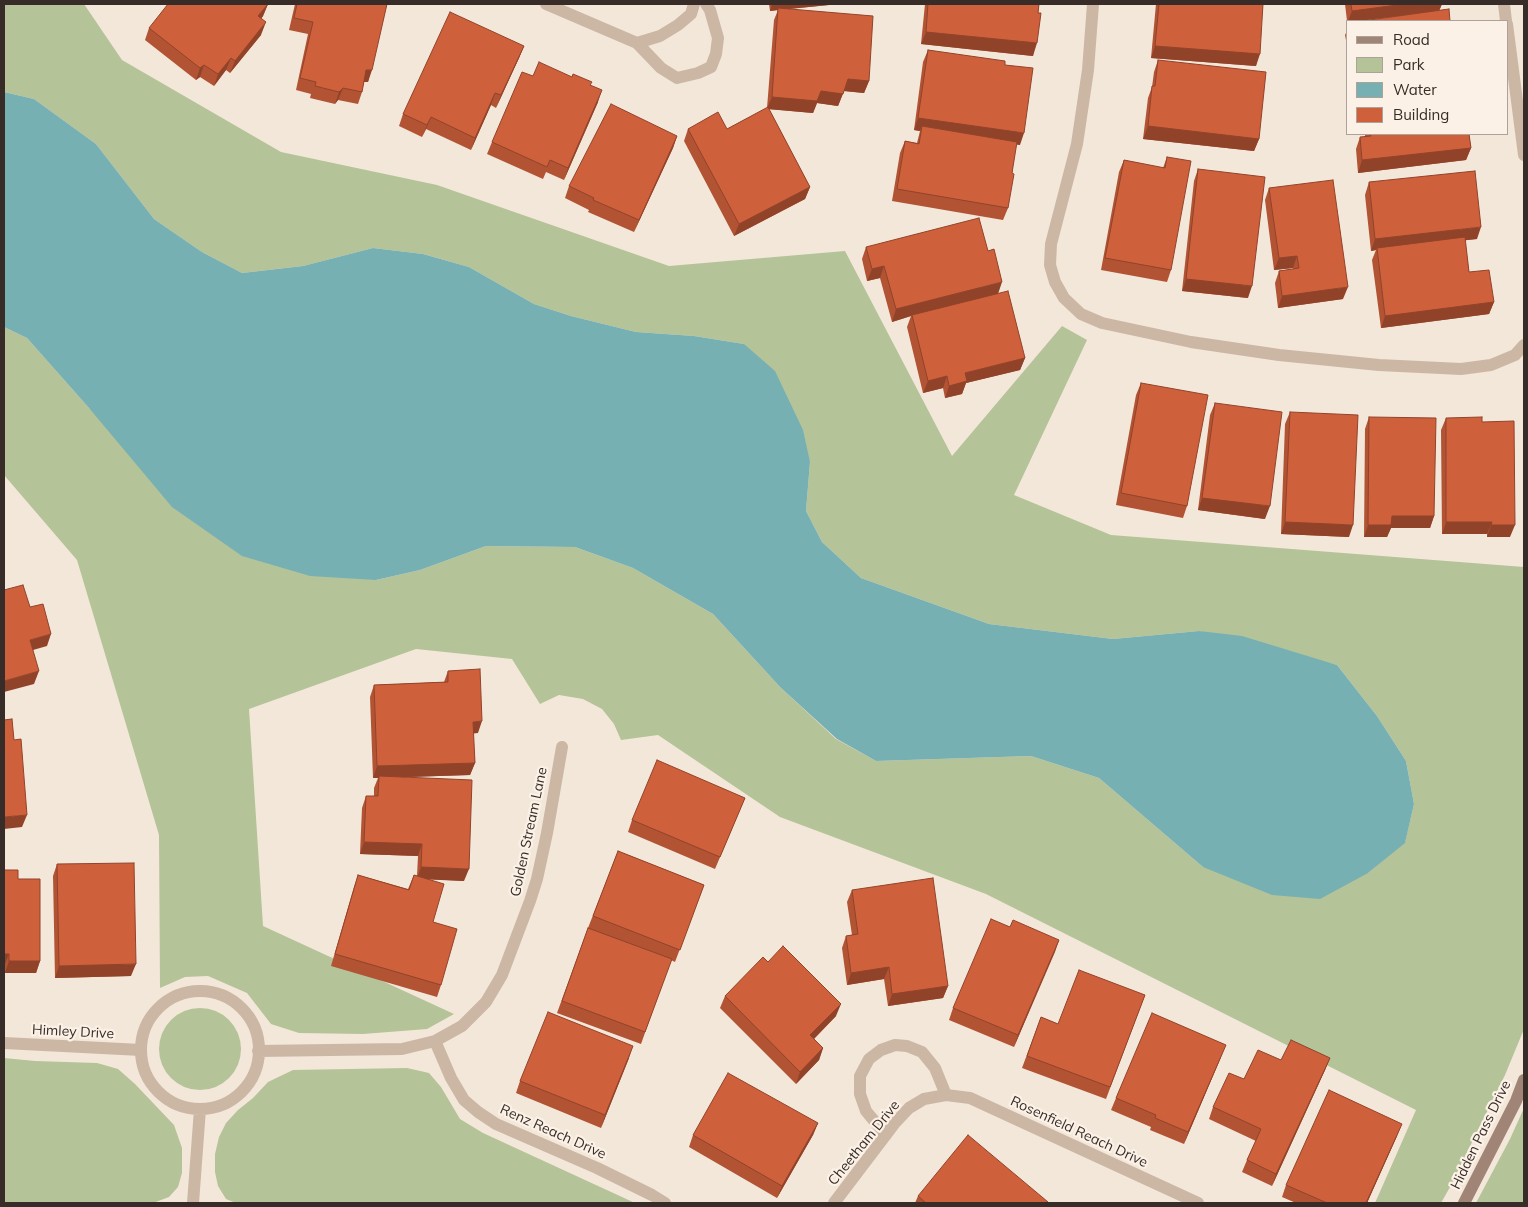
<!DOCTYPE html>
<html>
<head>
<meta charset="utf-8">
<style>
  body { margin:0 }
  #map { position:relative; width:1528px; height:1207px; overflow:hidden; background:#f3e7d9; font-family:Mulish,sans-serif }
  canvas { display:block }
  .frame { position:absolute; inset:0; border:5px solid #372c27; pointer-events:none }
  .legend { position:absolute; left:1346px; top:20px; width:162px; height:115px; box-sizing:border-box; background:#fbf1e6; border:1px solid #ada29a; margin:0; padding:6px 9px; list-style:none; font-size:15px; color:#372c27 }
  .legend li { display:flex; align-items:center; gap:10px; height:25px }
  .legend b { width:25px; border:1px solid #ada29a }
</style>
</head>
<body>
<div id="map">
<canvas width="1528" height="1207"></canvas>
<div class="frame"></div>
<ul class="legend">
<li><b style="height:6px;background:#a08576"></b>Road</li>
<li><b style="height:14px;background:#b5c398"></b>Park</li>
<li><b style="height:14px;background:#76b0b3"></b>Water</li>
<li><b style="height:14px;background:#cf603c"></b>Building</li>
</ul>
</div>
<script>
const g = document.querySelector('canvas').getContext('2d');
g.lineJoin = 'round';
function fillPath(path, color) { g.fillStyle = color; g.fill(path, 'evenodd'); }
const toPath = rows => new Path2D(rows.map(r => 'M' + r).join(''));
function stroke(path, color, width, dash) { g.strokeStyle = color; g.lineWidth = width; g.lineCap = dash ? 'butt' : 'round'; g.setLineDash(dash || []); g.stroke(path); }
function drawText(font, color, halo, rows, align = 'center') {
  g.font = font + ' Mulish,sans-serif'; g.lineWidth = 4.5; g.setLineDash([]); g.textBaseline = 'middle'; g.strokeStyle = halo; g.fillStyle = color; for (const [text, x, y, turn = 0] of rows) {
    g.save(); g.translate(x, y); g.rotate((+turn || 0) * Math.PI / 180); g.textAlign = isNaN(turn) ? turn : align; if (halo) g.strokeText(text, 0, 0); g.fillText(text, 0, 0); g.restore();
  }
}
fillPath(toPath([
  [4,4,84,4,122,60,281,152,437,185,669,266,845,251,952,456,1062,326,1087,340,1014,495,1111,535,1524,567,1524,1029,1505,1075,1450,1187,1441,1203,1375,1203,1416,1110,986,894,780,817,658,735,621,740,614,724,602,709,583,699,559,695,540,704,512,659,416,649,249,709,263,926,454,1014,427,1029,363,1034,299,1033,271,1024,247,993,208,976,185,977,160,988,159,835,77,560,4,475,4,327,27,338,89,408,376,580,420,570,486,546,575,547,633,568,713,614,781,688,836,739,876,761,1031,756,1099,778,1203,867,1368,873,1405,842,1414,804,1406,761,1377,716,1337,665,1199,631,1113,639,989,624,861,578,822,542,806,511,810,462,744,344,694,336,636,332,571,316,534,304,469,267,423,254,373,248,303,266,242,273,202,252,154,219,96,144,34,99,4,92],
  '159 1049a41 41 0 1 1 82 0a41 41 0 1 1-82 0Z',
  [4,1058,35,1061,97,1063,118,1069,135,1084,174,1125,182,1148,182,1173,178,1187,169,1197,153,1203,4,1203],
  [407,1068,429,1073,441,1087,460,1119,483,1133,635,1203,236,1203,226,1199,218,1186,215,1172,215,1154,219,1137,226,1123,238,1110,253,1098,268,1082,293,1070],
  [1524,1108,1524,1203,1476,1203,1510,1139]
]), '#b5c398');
fillPath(toPath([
  [4,92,34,99,96,144,154,219,202,252,242,273,303,266,373,248,423,254,469,267,534,304,571,316,636,332,694,336,744,344,775,371,803,430,810,462,806,511,822,542,861,578,989,624,1113,639,1199,631,1242,636,1337,665,1377,716,1406,761,1414,804,1405,843,1368,873,1320,899,1272,895,1203,867,1099,778,1031,756,876,761,837,739,781,688,713,614,633,568,575,547,486,546,420,570,376,580,310,576,242,556,172,507,89,408,27,338,4,327]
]), '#76b0b3');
stroke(toPath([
  [546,4,637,43,661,68,677,78,698,73,711,67,716,54,718,38,710,10,706,4],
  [1093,4,1088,70,1077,144,1051,244,1050,265,1055,282,1064,298,1081,314,1102,323,1191,342,1279,355,1379,365,1461,369,1491,365,1515,355,1524,345],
  [1504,4,1506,21],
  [1507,24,1524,155],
  [637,43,660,36,678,25,691,14,694,4],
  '141 1050a59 59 0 1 1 118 0a59 59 0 1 1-118 0Z',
  [435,1041,451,1078,464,1100,478,1112,496,1124,597,1168,652,1195,665,1203],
  [4,1043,141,1050],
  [258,1051,402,1049,435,1041,462,1026,486,1002,502,975,530,901,537,879,547,833,562,747],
  [886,1135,866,1111,860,1094,860,1076,869,1059,881,1050,895,1045,907,1046,922,1052,935,1068,946,1095],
  [193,1203,200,1109],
  [834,1203,894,1124,909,1108,924,1099,946,1095,970,1098,1198,1203]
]), '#ccb7a5', 12);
stroke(toPath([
  [1464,1203,1516,1101,1524,1080]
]), '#a08576', 12);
fillPath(toPath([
  [268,4,263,16,261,19,261,35,230,73,226,70,214,86,200,77,196,80,145,40,149,28],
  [295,4,387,4,368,82,364,82,362,92,358,104,338,100,335,104,310,98,311,94,296,90,308,34,289,30],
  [769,4,839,4,789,9,869,81,864,93,844,91,838,106,817,103,813,113,769,109,810,187,805,199,734,236,684,141,688,129,727,129,767,108,774,20,778,10,770,11],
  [925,4,1039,4,1033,56,921,44],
  [1156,4,1263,4,1256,66,1151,58],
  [1345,4,1442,4,1439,11,1358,21,1347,21],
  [1347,31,1347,45,1345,35],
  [524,46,519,58,496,108,491,105,471,150,426,129,422,137,399,126,403,114],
  [928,50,1005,65,1020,145,1016,144,1012,173,1008,208,1003,220,892,201,900,153,905,141,917,143,920,131,914,130,923,62],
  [1158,60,1259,139,1254,151,1143,139,1148,98,1152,87,1154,72],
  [533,76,591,85,598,102,564,180,546,172,543,179,487,154,492,142],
  [1365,134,1469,134,1471,148,1466,160,1358,173,1356,149,1360,137,1365,137],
  [677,136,673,148,634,232,588,212,589,210,565,198,569,186],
  [1167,157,1171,270,1167,282,1101,270,1119,172,1124,160,1163,168],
  [1198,169,1248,298,1182,291,1194,181],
  [1369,182,1477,239,1465,240,1469,272,1494,302,1489,314,1381,328,1372,260,1376,250,1371,251,1365,195],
  [1269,188,1343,299,1278,308,1275,283,1279,271,1293,269,1293,268,1274,270,1265,200],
  [866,247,998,294,1025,358,1020,370,966,383,962,394,945,398,943,388,923,393,907,327,911,316,892,322,880,278,867,281,862,259],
  [1141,383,1187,506,1183,518,1116,505,1136,395],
  [1215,403,1265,519,1198,510,1210,415],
  [1290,412,1349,537,1281,534,1285,424],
  [1369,417,1434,516,1430,528,1391,528,1387,537,1364,537,1365,429],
  [1446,418,1482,422,1510,537,1487,537,1487,534,1442,534,1441,430],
  [448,671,478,733,473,733,475,763,470,775,406,777,464,881,429,879,433,922,441,985,437,997,331,966,354,887,358,875,408,889,414,875,417,876,418,856,360,854,362,808,366,796,374,796,374,788,378,778,373,778,370,697,374,685,444,682],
  [745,798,715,869,628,832,632,820],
  [618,851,704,885,675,962,671,960,641,1044,557,1013,588,928,629,944,588,928],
  [57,864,131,976,55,978,53,876],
  [18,879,40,961,36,973,5,973,4,966],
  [852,890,948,986,943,998,888,1006,884,979,847,985,842,948,846,936,852,935,847,902],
  [1010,927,1059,940,1014,1047,949,1020,953,1008],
  [768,962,836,1016,814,1039,823,1048,819,1060,796,1084,720,1008,725,996],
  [1145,995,1106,1099,1022,1068,1041,1017,1058,1024],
  [1221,1057,1184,1144,1150,1130,1151,1127,1111,1110,1116,1098],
  [629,1058,601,1128,516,1093,520,1081],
  [1330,1058,1325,1070,1272,1186,1242,1172,1247,1160,1256,1141,1209,1119,1213,1107,1244,1079,1281,1060],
  [818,1123,813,1135,777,1198,689,1147,693,1135],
  [1397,1136,1367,1203,1296,1203,1282,1197,1286,1185],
  [918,1196,1048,1202,1048,1203,915,1203]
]), '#b25334');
fillPath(toPath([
  [268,4,263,16,254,29,258,16],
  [772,4,839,4,778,10,778,8,778,10,770,11],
  [1405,4,1442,4,1439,11,1358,21,1348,21,1352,11],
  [266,22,261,35,230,73,235,61],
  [926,32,1037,43,1033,56,921,44],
  [524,46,519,58,496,108,501,95],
  [1155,46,1260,54,1256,66,1151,58],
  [231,58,226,70,214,86,218,74],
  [204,65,200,77,196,80,200,68],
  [366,70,372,70,368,82,362,82],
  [848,79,869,81,864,93,844,91,838,106,817,103,813,113,767,109,772,97,821,91],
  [343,88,338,100,335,104,339,92],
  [602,90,598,102,564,180,568,168],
  [495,93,491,105,471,150,475,138],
  [431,117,426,129,422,137,427,125],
  [918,118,1024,133,1020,145,921,131,922,126,920,131,914,130],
  [1148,126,1259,139,1254,151,1143,139],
  [677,136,673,148,634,232,639,220],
  [1471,148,1466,160,1358,173,1362,160],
  [810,187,805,199,734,236,739,224],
  [1481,227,1477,239,1377,250,1377,248,1376,250,1371,251,1375,239],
  [1297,256,1293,268,1274,270,1279,258],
  [884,266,880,278,867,281,872,269],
  [1186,279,1252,286,1248,298,1182,291],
  [1002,282,998,294,912,315,911,316,892,322,896,309],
  [1348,287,1343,299,1278,308,1282,296],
  [1494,302,1489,314,1381,328,1385,316],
  [1025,358,1020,370,966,383,962,394,945,398,949,386,965,373],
  [947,376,943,388,923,393,928,381],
  [1202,498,1270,506,1265,519,1198,510],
  [1392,516,1434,516,1430,528,1391,528,1387,537,1364,537,1368,525],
  [1285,522,1353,525,1349,537,1281,534],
  [1446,522,1492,522,1487,534,1442,534],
  [1491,525,1515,525,1510,537,1487,537],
  [51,634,47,646,26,652,30,640],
  [39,671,34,684,4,692,4,681],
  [482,721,478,733,469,734,473,722],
  [475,763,470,775,378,778,379,776,378,778,373,778,377,766],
  [27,815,22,827,4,829,4,817],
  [364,842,422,844,418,856,360,854],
  [421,867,469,869,464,881,417,879],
  [1059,940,1055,952,1014,1047,1018,1035],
  [4,954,9,954,4,966],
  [9,961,40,961,36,973,5,973],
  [136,964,131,976,55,978,59,966],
  [889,967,884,979,847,985,851,973],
  [948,986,943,998,888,1006,892,994],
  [841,1004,836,1016,806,1047,810,1035],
  [1226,1045,1221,1057,1184,1144,1188,1132],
  [633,1046,629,1058,601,1128,605,1115],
  [823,1048,819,1060,796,1084,800,1072],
  [1330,1058,1325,1070,1272,1186,1276,1174],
  [818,1123,813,1135,777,1198,782,1186],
  [1402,1124,1397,1136,1367,1203,1366,1203]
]), '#91432a');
const building = toPath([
  [168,4,268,4,258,16,266,22,235,61,231,58,218,74,204,65,200,68,149,28,168,4],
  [297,4,387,4,372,70,366,70,362,92,343,88,339,92,315,86,316,82,300,78,313,22,294,18,297,4],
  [928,4,1039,4,1038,13,1041,13,1037,43,926,32,928,4],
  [1159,4,1263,4,1260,54,1155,46,1159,4],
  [1351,4,1405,4,1352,11,1351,4],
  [778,8,873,16,869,81,848,79,843,94,821,91,817,101,772,97,778,8],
  [1449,9,1450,21,1362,21,1449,9],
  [450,12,524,46,501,95,495,93,475,138,431,117,427,125,403,114,450,12],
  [928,50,1005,61,1005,65,1033,68,1024,133,918,118,928,50],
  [1158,60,1266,72,1259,139,1148,126,1152,86,1155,86,1158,60],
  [539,62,572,77,573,74,592,82,590,85,602,90,568,168,550,160,547,167,492,142,522,72,533,76,539,62],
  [611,104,677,136,639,220,593,200,594,198,569,186,611,104],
  [768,107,810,187,739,224,688,129,718,112,727,129,768,107],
  [922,126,1017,142,1012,173,1014,174,1008,208,897,189,905,141,919,144,922,126],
  [1370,134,1469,134,1471,148,1362,160,1360,137,1371,136,1370,134],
  [1167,157,1191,161,1171,270,1105,258,1124,160,1165,168,1167,157],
  [1198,169,1265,177,1252,286,1186,279,1198,169],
  [1475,171,1481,227,1375,239,1369,182,1475,171],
  [1333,180,1348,287,1282,296,1279,271,1299,268,1297,256,1279,258,1269,188,1333,180],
  [979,218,988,251,994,249,1002,282,896,309,884,266,872,269,866,247,979,218],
  [1465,237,1469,272,1489,270,1494,302,1385,316,1377,248,1465,237],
  [1008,291,1025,358,965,373,967,381,949,386,947,376,928,381,912,315,1008,291],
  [1141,383,1208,395,1187,506,1121,493,1141,383],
  [1215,403,1282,412,1270,506,1202,498,1215,403],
  [1290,412,1358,415,1353,525,1285,522,1290,412],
  [1369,417,1436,418,1434,516,1392,516,1391,525,1368,525,1369,417],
  [1482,417,1482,422,1514,421,1515,525,1491,525,1492,522,1446,522,1446,418,1482,417],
  [23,585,30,607,43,604,51,634,30,640,39,671,4,681,4,590,23,585],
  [480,669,482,721,473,722,475,763,377,766,374,685,448,682,448,671,480,669],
  [12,719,14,740,21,739,27,815,4,817,4,720,12,719],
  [657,760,745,798,720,857,632,820,657,760],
  [379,776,472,780,469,869,421,867,422,844,364,842,366,796,378,796,379,776],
  [618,851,704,885,680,950,593,916,618,851],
  [134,863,136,964,59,966,57,864,134,863],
  [4,870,18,870,18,879,40,879,40,961,9,961,9,954,4,954,4,870],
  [358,875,409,890,414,875,444,884,433,922,457,929,441,985,335,954,358,875],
  [933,878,948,986,892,994,889,967,851,973,846,936,858,934,852,890,933,878],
  [991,919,1010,927,1013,920,1059,940,1018,1035,953,1008,991,919],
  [588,928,672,959,645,1032,562,1001,588,928],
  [783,946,841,1004,810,1035,823,1048,800,1072,725,996,763,957,768,962,783,946],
  [1079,970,1145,995,1110,1087,1027,1056,1041,1017,1058,1024,1079,970],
  [548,1012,633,1046,605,1115,520,1081,548,1012],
  [1152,1013,1226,1045,1188,1132,1155,1118,1156,1115,1116,1098,1152,1013],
  [1291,1040,1330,1058,1276,1174,1247,1160,1261,1129,1213,1107,1229,1073,1244,1079,1258,1050,1281,1060,1291,1040],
  [728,1073,818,1123,782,1186,693,1135,728,1073],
  [1329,1090,1402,1124,1366,1203,1327,1203,1286,1185,1329,1090],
  [968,1135,1048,1202,1047,1203,926,1203,918,1196,968,1135]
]);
fillPath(building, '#cf603c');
stroke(building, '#91432a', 1);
drawText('14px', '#372c27', '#fbf1e6', [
  ["Golden Stream Lane",529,832,-78],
  ["Himley Drive",73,1032,3],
  ["Renz Reach Drive",553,1132,24],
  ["Rosenfield Reach Drive",1079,1132,25],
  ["Hidden Pass Drive",1481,1135,-64],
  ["Cheetham Drive",864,1143,-51]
]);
</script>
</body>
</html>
